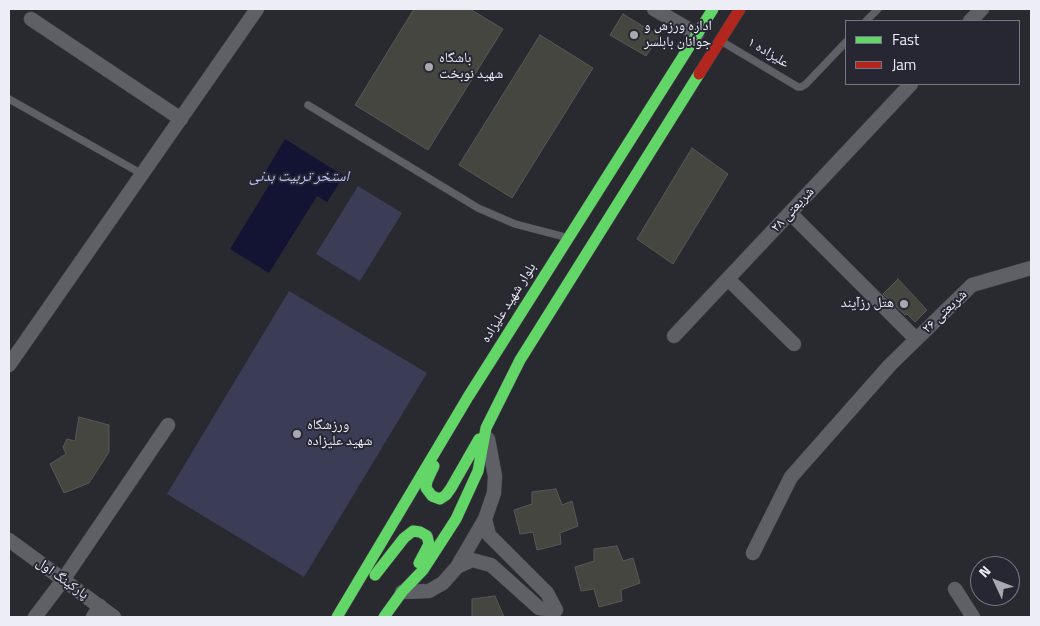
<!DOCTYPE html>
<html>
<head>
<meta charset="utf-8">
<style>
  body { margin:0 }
  #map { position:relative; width:1040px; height:626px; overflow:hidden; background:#292a30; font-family:"Titillium Web",sans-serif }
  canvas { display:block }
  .frame { position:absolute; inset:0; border:10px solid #ecedf5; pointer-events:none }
  .legend { position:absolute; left:845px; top:20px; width:175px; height:65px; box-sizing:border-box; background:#262733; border:1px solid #757681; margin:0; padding:6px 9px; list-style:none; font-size:15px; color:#ecedf5 }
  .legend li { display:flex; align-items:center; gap:10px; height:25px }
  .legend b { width:25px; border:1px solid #757681 }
  .north { position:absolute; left:970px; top:556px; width:50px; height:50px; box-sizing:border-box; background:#262733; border:1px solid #757681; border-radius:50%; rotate:313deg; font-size:14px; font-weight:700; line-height:20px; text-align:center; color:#ecedf5 }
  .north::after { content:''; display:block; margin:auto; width:18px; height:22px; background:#a8a9b0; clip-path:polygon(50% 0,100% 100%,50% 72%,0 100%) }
</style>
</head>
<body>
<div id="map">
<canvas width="1040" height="626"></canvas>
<div class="frame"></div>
<ul class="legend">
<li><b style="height:6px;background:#63d668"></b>Fast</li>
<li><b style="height:6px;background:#b3261e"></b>Jam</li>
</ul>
<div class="north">N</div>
</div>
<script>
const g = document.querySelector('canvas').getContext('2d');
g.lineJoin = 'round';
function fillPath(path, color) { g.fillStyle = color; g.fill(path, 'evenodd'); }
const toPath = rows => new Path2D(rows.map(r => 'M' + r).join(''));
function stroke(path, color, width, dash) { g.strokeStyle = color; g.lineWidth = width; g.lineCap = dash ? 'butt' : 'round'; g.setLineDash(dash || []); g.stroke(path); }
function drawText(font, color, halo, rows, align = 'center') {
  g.font = font + ' "Titillium Web","Noto Naskh Arabic",sans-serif'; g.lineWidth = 4; g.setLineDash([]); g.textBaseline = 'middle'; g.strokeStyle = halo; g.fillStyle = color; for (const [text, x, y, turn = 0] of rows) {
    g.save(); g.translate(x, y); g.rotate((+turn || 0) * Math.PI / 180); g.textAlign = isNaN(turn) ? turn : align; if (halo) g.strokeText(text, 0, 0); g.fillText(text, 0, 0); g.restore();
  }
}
fillPath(toPath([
  [358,186,402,213,360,281,316,254],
  [289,291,427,373,304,577,167,494]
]), '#3a3d55');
fillPath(toPath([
  [285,139,344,176,327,202,317,196,269,273,230,249,274,177,266,171]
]), '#131334');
const building = toPath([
  [414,9,470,9,503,29,428,150,355,105,414,9],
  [623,14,659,36,646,56,610,35,623,14],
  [540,35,593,68,512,198,459,165,540,35],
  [692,148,728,174,673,264,637,239,692,148],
  [898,279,927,310,915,322,907,314,905,315,883,294,898,279],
  [79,417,109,425,109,452,89,483,64,493,50,464,66,454,63,447,67,439,75,441,79,417],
  [556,489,562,505,572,501,578,526,560,533,561,544,537,550,533,532,520,534,514,510,532,504,532,492,556,489],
  [617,546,623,561,633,558,640,583,621,590,622,601,599,607,594,589,581,591,575,567,594,561,594,549,617,546],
  [495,596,504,617,472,617,472,599,495,596]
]);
fillPath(building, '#464640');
stroke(building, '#585858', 1);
const lane = toPath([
  [866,21,878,9],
  [721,41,798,87,801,87,806,84,846,42],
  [9,99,142,174],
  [308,105,478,208,515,224,565,237]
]);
const street = toPath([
  [654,9,697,34],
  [31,19,181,119],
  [970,21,982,9],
  [790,213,916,339],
  [728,279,794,344],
  [674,336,911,84],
  [9,365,257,9],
  [485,519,489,535,547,593,556,610],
  [9,540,114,617],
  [753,553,791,477,890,365,972,285,1031,268],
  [457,567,472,560,491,565,539,608,556,610],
  [955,589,973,617],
  [402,592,429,591,443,583,457,567,485,519,494,493,495,476,488,439],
  [35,617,63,580,168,425],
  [93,617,100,606]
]);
const fast = toPath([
  [434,466,427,481,426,488,432,496,440,499,446,495,451,488,479,439],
  [375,575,404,538,413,531,420,532,427,536,429,544,419,563],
  [337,617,468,397,713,9],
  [384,617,402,592,423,570,456,519,478,471,486,428,520,360,699,74]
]);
const jam = toPath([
  [699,74,740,9]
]);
stroke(lane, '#45464b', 8);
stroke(street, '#45464b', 15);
stroke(fast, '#45464b', 12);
stroke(jam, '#45464b', 12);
stroke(lane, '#5f6066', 7);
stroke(street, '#5f6066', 14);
stroke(fast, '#63d668', 11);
stroke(jam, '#b3261e', 11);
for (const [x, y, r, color] of [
  [634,35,5,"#a8a9b0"],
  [429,67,5,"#a8a9b0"],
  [904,304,5,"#a8a9b0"],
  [297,434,5,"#a8a9b0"]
]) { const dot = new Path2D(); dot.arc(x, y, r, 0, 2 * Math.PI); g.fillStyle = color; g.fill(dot); stroke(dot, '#262733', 2); }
drawText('14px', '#ecedf5', '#262733', [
  ["اداره ورزش و",644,27],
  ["جوانان بابلسر",644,43],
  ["باشگاه",439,59],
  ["شهید نوبخت",439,75],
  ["هتل رزآیند",894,304,"right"],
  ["ورزشگاه",307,426],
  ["شهید علیزاده",307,442]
], 'left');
drawText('14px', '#ecedf5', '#262733', [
  ["علیزاده ۱",768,53,31],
  ["شریعتی ۲۸",793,210,-47],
  ["بلوار شهید علیزاده",509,303,-58],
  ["شریعتی ۲۶",945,312,-44],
  ["پارکینگ اول",62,579,36]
]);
drawText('italic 15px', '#bec4fb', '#262733', [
  ["استخر تربیت بدنی",299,177]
]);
</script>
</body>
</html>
